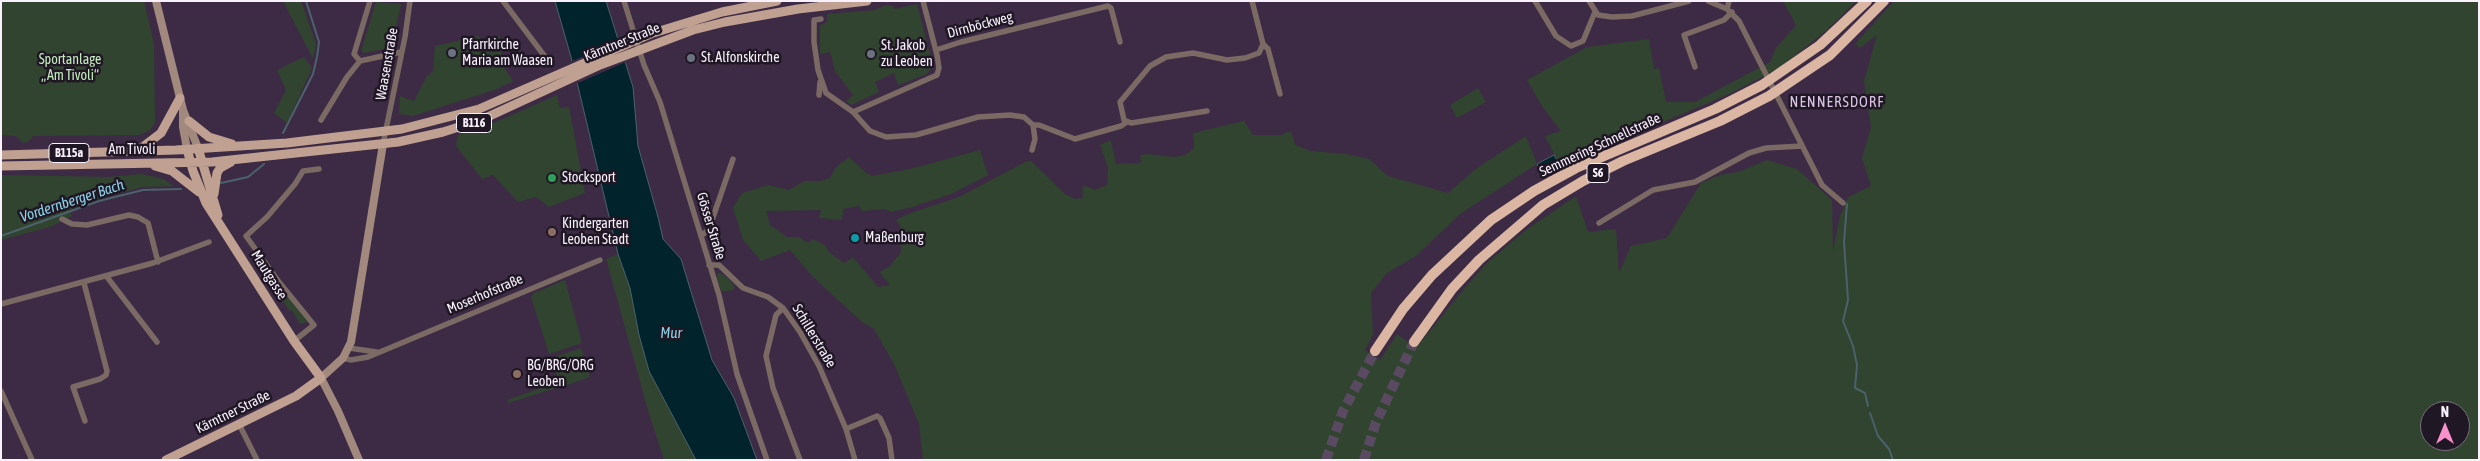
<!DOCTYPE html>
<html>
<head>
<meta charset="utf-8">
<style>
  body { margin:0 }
  #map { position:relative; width:2480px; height:461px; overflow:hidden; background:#3d2b45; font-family:"Asap Condensed",sans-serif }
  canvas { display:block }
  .frame { position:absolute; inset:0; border:2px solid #faf1fe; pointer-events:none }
  .north { position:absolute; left:2420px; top:401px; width:50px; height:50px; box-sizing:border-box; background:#1f1723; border:1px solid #776e7b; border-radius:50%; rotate:0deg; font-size:14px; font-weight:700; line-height:20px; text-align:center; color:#faf1fe }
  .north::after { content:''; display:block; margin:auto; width:18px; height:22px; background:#f890cc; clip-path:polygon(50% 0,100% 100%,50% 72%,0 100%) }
</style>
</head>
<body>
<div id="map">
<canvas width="2480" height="461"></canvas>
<div class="frame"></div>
<div class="north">N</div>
</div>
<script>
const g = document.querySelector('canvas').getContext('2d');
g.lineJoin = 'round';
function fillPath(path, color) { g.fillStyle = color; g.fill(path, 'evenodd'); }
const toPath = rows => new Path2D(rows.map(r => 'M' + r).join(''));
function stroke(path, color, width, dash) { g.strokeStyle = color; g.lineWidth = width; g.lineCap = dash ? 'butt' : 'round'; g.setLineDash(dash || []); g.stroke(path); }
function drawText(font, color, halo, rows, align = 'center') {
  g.font = font + ' "Asap Condensed",sans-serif'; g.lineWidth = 5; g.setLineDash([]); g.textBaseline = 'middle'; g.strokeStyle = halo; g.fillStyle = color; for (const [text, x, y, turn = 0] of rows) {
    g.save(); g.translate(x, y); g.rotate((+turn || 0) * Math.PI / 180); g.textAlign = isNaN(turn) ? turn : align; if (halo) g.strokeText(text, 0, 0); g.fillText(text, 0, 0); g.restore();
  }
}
fillPath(toPath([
  [1,1,144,1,154,44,155,123,149,131,139,135,33,136,28,142,23,143,16,136,1,135],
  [283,1,301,1,316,44,313,59],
  [1783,1,1856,1,1826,31,1779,68,1731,93,1560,166,1545,136,1561,131,1542,106,1527,80,1587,47,1649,39,1654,69,1659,68,1666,102,1695,102,1770,62,1776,48,1796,25],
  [1894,1,2479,1,2479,460,923,460,919,424,895,366,874,329,862,322,813,277,790,250,761,261,743,240,733,208,742,193,768,185,789,190,804,181,820,181,830,178,835,168,849,157,865,172,872,176,910,169,980,150,988,175,951,194,912,207,891,212,885,209,862,211,859,206,843,209,842,220,819,218,821,210,766,211,770,225,787,237,799,237,809,243,812,239,825,245,829,252,844,263,853,257,878,287,890,285,879,272,889,267,901,252,900,241,895,235,901,228,896,220,908,214,959,197,1025,162,1031,161,1065,194,1075,199,1083,198,1082,190,1084,185,1094,190,1107,185,1108,168,1100,145,1111,140,1116,164,1141,163,1140,155,1148,154,1174,157,1185,155,1194,148,1193,133,1244,121,1253,135,1281,135,1291,131,1295,145,1311,151,1346,154,1369,159,1388,176,1448,193,1477,168,1526,136,1537,164,1460,214,1416,256,1387,273,1371,293,1373,335,1365,350,1380,360,1397,334,1416,348,1468,284,1488,262,1526,230,1576,196,1588,232,1616,229,1619,273,1631,246,1667,238,1701,183,1720,175,1741,171,1767,160,1797,169,1832,200,1833,251,1840,216,1848,197,1871,186,1862,158,1871,127,1864,81,1877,35,1860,48,1855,44],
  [2430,411,2460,411,2460,441,2430,441],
  [376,2,401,4,393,41,390,46,384,49,364,53,361,51],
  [917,4,932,62,932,68,927,74,898,85,894,73,875,82,879,92,851,105,846,101,853,95,835,71,830,52,820,54,820,26,827,22,827,14,876,10,885,5,893,6,895,9],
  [478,36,487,45,499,36,506,44,499,49,504,57,499,60,513,81,497,89,413,116,399,114,400,96,414,101,427,76,433,71,435,46],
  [304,57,312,68,287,123,274,113,286,90,277,70],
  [1478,88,1486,102,1457,118,1450,105],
  [557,95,560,108,569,107,585,193,549,207,536,197,518,202,493,175,482,179,456,146,458,135,496,122],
  [141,174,164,179,174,186,143,187,98,199,69,210,72,216,50,227,1,240,1,175,109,177],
  [618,254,630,288,639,335,649,371,696,460,664,460,649,414,606,259],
  [718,272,728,278,735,287,733,290,722,292,717,278],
  [565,280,582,343,549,354,531,297,534,293],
  [283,291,307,321,305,323,300,324,292,310,290,311,282,301,280,293],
  [581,348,590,377,561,387,551,358],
  [558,382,559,387,508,403,507,400]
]), '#31442f');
const water = toPath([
  [555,1,606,1,633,87,638,146,658,217,663,239,681,259,712,360,734,398,757,460,696,460,649,371,639,335,630,288,618,254,571,57,555,1],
  [1554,155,1560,166,1542,176,1537,164,1554,155]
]);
fillPath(water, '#00232c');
stroke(water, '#4b616b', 1);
fillPath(toPath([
  [621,40,628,61,576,84,570,62]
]), '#3d2b45');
stroke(toPath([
  [283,133,313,74,317,57,319,42,306,1],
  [221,183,248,177,264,164],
  [1847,204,1844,242,1848,300,1843,321,1853,346,1857,365,1855,388,1865,393,1868,406],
  [1,236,99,201,143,190,181,189],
  [1870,413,1878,436,1889,449,1893,460]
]), '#4b616b', 2);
stroke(toPath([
  [1326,460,1343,411,1375,351],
  [1364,460,1376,422,1414,342]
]), '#594961', 10, [10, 5]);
stroke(toPath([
  [503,1,546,58],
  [624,1,644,65,660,102,719,295,737,374,767,460],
  [1252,1,1263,44,1268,49,1280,94],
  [1535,1,1556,36,1571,46,1583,41,1595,12],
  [1589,1,1598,15,1612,17,1632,16,1689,1],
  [1708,1,1727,9,1739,21,1822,185,1843,203],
  [1727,9,1729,1],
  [821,19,814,20,814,42,818,70,826,93,853,112,870,131,886,137,916,135,978,117,1010,115,1024,117,1033,125,1035,139,1032,150],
  [936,50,961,42,1108,6,1111,8,1120,42],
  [360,61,354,54,370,1],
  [1695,67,1684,35,1724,20,1732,12],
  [819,95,820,82],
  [1207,111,1131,123,1124,120,1120,102,1150,66,1166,57,1193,53,1227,60,1245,58,1259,53,1263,44],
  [853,112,937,75,939,68,937,55,923,1],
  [321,120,347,77,360,61,401,52],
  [1033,125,1039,125,1075,139,1121,126,1127,122],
  [383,144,405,37,410,1],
  [62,219,72,224,87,225,129,215,138,217,148,223,158,262],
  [1599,223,1653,190,1695,182,1749,153,1766,148,1802,146],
  [701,236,709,229,733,159],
  [709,265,719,265,743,288,768,297,783,308,800,332,819,366,846,429,855,460],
  [107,277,157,342],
  [84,283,107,371,106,375,100,379,73,387,85,421],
  [1,304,153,263,209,242],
  [783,308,776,315,766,356,773,388,800,460],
  [294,341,314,325,279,282,246,236,267,217,295,184,303,171,319,169],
  [349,348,377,352],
  [343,358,351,360,368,357,600,260],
  [1,391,32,460],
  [239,424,257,460],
  [846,429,877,416,880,418,889,438,892,460]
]), '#7a6a63', 5.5);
stroke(toPath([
  [156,1,183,110,198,148],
  [183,112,183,127,187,149],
  [359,460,338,411,321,378,343,358,351,342,383,144]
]), '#a1897d', 8);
stroke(toPath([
  [189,121,209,137,232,144],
  [198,148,218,215],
  [140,149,161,133,180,98],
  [1,155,176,150,287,143,402,129,479,109,653,33,722,12,777,1],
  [1,166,212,162,398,142,443,132,481,120,600,65,693,30,725,22,798,9,867,1],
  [155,166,172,171,199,192],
  [214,194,217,173,220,168,231,162],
  [166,460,296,396,321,378,294,341,206,203,193,171,187,149]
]), '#bfa091', 9);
stroke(toPath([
  [1414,342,1452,289,1479,260,1543,205,1583,181,1623,161,1720,121,1769,96,1830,55,1884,1],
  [1375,351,1403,309,1432,275,1491,220,1534,191,1576,168,1715,109,1762,85,1820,45,1867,1]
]), '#dab6a3', 10);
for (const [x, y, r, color] of [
  [452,53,5,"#6b7280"],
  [871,54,5,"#6b7280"],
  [691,58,5,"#6b7280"],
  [552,178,5,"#2e9e5b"],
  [552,232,5,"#8d6e63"],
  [855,238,5,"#0f9aa8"],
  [517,374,5,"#8d6e63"]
]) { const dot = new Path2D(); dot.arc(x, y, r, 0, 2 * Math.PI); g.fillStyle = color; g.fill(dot); stroke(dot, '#1f1723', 2); }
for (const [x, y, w] of [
  [474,123,35],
  [69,153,40],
  [1598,173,22]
]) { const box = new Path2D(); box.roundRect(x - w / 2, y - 9.5, w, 19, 4); g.fillStyle = '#1f1723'; g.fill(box); stroke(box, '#faf1fe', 1); }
drawText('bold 12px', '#faf1fe', null, [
  ["B116",474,123],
  ["B115a",69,153],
  ["S6",1598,173]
]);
drawText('14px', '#faf1fe', '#1f1723', [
  ["Dirnböckweg",980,25,-15],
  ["Kärntner Straße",622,42,-22],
  ["Waasenstraße",387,64,-80],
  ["Semmering Schnellstraße",1600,145,-25],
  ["Am Tivoli",132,150],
  ["Gösser Straße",711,226,73],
  ["Mautgasse",269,275,58],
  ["Moserhofstraße",485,294,-23],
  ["Schillerstraße",814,336,59],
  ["Kärntner Straße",233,412,-26]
]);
drawText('14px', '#faf1fe', '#1f1723', [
  ["Pfarrkirche",462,45],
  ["Maria am Waasen",462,61],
  ["St. Jakob",881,46],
  ["zu Leoben",881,62],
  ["St. Alfonskirche",701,58],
  ["Stocksport",562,178],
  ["Kindergarten",562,224],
  ["Leoben Stadt",562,240],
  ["Maßenburg",865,238],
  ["BG/BRG/ORG",527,366],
  ["Leoben",527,382]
], 'left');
drawText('14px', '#c3ecbd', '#1f1723', [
  ["Sportanlage",70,60],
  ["„Am Tivoli“",70,76]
]);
g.letterSpacing = '1px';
drawText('15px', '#d9c3e4', '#1f1723', [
  ["NENNERSDORF",1837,102]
]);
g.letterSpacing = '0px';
drawText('italic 15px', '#8dd2e7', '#1f1723', [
  ["Vordernberger Bach",72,201,-18],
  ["Mur",671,333]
]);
</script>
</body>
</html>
